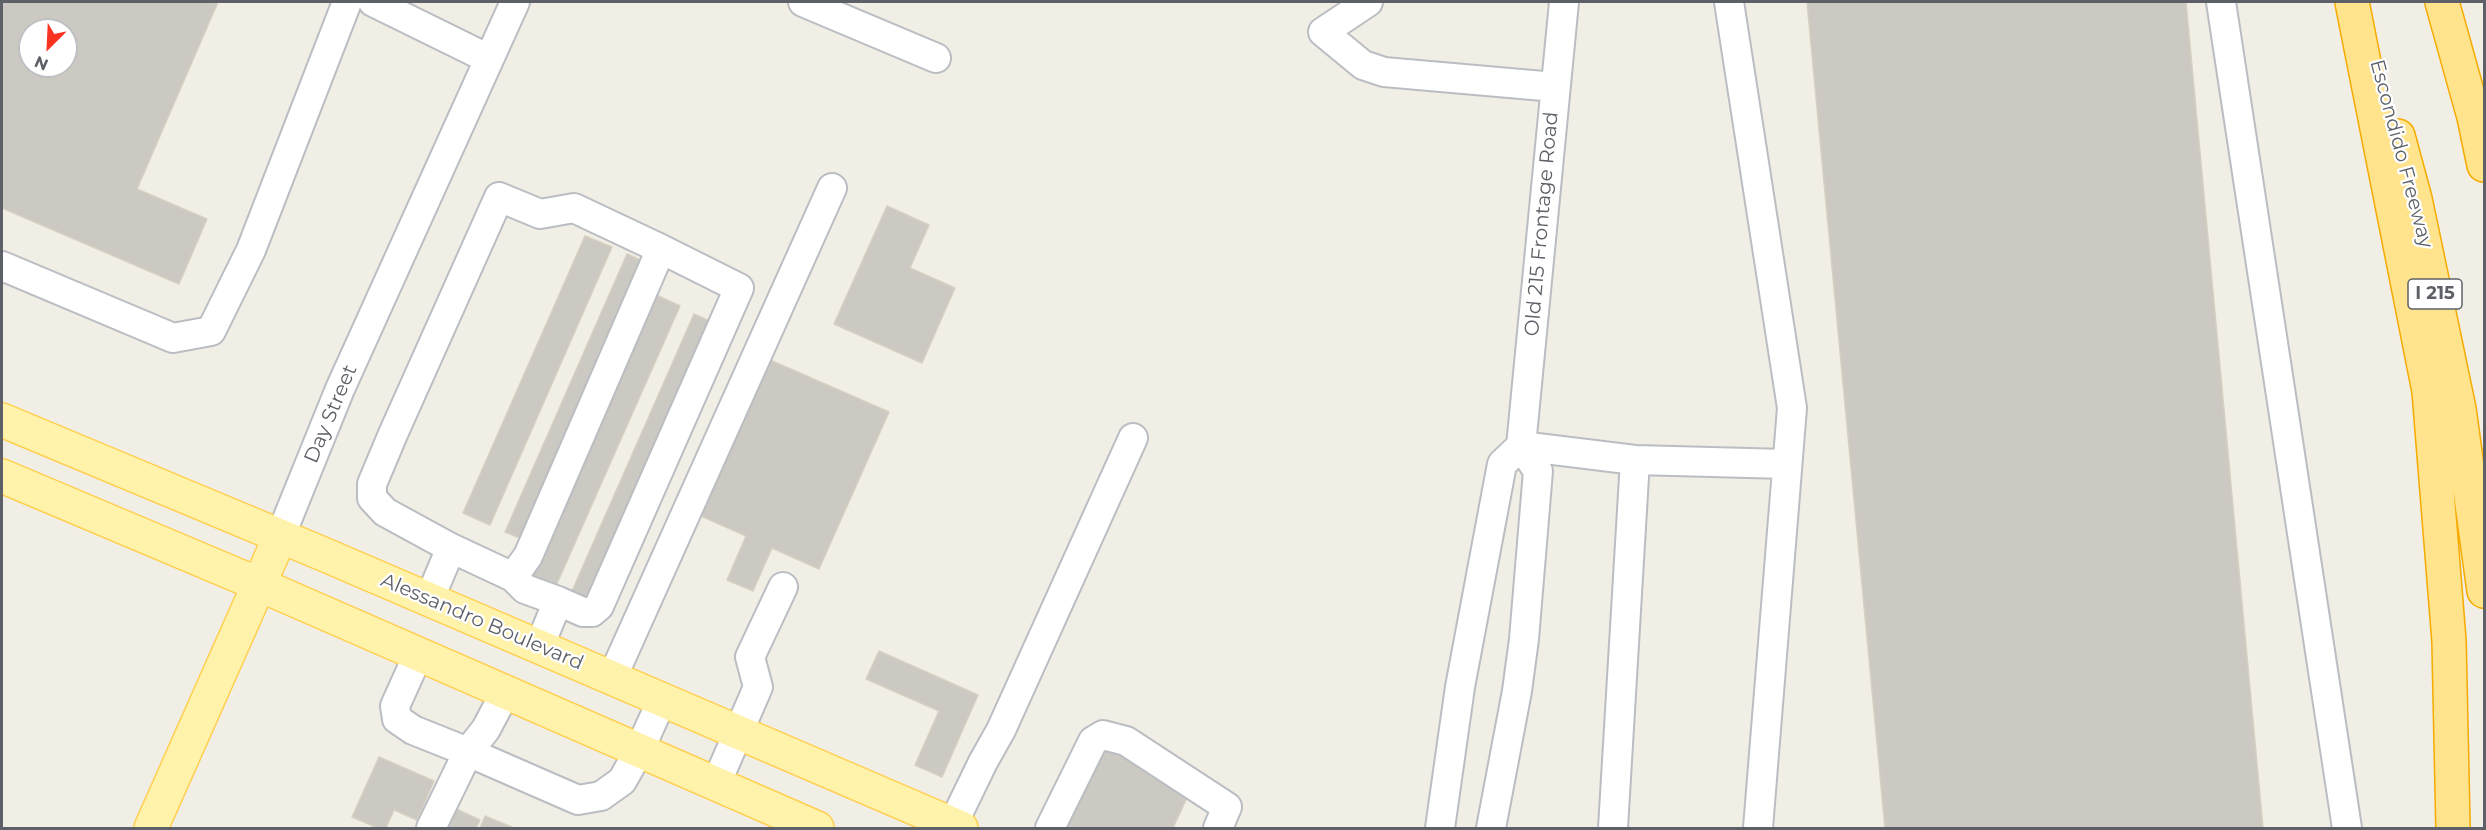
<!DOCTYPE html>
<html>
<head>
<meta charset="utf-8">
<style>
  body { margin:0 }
  #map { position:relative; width:2486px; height:830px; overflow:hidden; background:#f1eee5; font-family:Montserrat,sans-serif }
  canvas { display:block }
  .frame { position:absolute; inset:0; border:3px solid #5d6167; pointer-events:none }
  .north { position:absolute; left:18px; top:18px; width:60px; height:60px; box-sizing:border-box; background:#fff; border:2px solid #bec0c2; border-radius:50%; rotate:204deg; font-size:16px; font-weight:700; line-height:24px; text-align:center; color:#5d6167 }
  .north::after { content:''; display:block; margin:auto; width:21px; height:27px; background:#fb3321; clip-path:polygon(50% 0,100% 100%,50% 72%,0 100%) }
</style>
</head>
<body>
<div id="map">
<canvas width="2486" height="830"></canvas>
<div class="frame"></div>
<div class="north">N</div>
</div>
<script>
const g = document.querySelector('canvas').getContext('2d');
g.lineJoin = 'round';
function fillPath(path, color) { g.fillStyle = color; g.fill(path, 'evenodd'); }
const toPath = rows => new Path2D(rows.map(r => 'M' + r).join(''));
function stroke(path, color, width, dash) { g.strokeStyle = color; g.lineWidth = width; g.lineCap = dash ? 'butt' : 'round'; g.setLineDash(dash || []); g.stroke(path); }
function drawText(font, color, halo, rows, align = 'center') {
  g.font = font + ' Montserrat,sans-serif'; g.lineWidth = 4.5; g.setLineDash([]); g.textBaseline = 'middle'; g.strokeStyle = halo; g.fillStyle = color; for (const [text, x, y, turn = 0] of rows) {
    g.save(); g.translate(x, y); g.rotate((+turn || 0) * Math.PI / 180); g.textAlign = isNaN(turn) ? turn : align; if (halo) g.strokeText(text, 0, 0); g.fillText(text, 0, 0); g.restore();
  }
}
const building = toPath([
  [2,2,218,2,137,189,207,219,179,284,2,208,2,2],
  [30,30,66,30,66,66,30,66,30,30],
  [1807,2,2186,2,2263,828,1885,828,1807,2],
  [887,206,929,225,910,268,955,288,922,363,834,324,887,206],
  [585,236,612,247,490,525,463,513,585,236],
  [627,254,647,263,525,540,505,532,627,254],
  [652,293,680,306,555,588,527,576,652,293],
  [694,314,714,323,591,600,572,591,694,314],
  [770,360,889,412,819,569,772,548,753,591,727,580,746,536,701,516,770,360],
  [879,651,978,695,942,777,915,765,939,711,866,679,879,651],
  [1101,747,1191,789,1173,828,1064,828,1101,747],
  [379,757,434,781,417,820,394,810,386,828,378,828,352,817,379,757],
  [452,807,480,820,476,828,443,828,452,807],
  [485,816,514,828,480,828,485,816]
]);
fillPath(building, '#ccc8c2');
stroke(building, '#d6d0c2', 1.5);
const minor = toPath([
  [373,2,489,59],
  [803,2,936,58],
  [1368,2,1323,32,1363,65,1384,72,1555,87],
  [1729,2,1792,408,1758,828],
  [2221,2,2347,828],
  [499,197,540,214,574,208,661,249,528,556,513,577,451,548,385,512,372,498,372,484,393,434,499,197],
  [2,266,173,338,211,331,251,250,347,2],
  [1521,446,1635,460,1786,464],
  [280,537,340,389,515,2],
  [513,577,525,589,558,601,539,647],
  [429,600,451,548],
  [558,601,583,612,592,612,599,606,739,288,661,249],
  [418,655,395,706,397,719,413,730,468,752,486,729,505,693],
  [612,678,832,188],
  [716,784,758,687,750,657,783,587],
  [431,828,468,752,578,800,601,796,622,781,639,751,662,700],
  [951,828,983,762,1001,730,1133,438],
  [1050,828,1093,741,1103,735,1126,741,1227,807,1218,828],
  [1440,828,1460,687,1502,464,1521,446],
  [1491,828,1517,691,1524,639,1538,471,1521,446,1564,2],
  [1613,828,1635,460]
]);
const major = toPath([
  [2,420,323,554,961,828],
  [2,476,258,584,817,828],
  [151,828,280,537]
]);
const highway = toPath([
  [2352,2,2429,391,2449,641,2453,828],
  [2442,2,2474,117,2484,165],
  [2398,136,2415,199,2459,409,2484,591]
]);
stroke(minor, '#babdc2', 32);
stroke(major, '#ffcf4f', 36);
stroke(highway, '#f5ab00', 36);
stroke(minor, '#fff', 28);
stroke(major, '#fff2ab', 33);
stroke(highway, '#ffe38d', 33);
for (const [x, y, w] of [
  [2435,294,54]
]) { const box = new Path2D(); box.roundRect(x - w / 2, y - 15, w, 30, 4.5); g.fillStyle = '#fff'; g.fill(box); stroke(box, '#5d6167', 1.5); }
drawText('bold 18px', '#5d6167', null, [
  ["I 215",2435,294]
]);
drawText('20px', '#5d6167', '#fff', [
  ["Escondido Freeway",2401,154,75],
  ["Old 215 Frontage Road",1542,224,-85],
  ["Day Street",331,414,-67],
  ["Alessandro Boulevard",482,622,23]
]);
</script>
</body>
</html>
